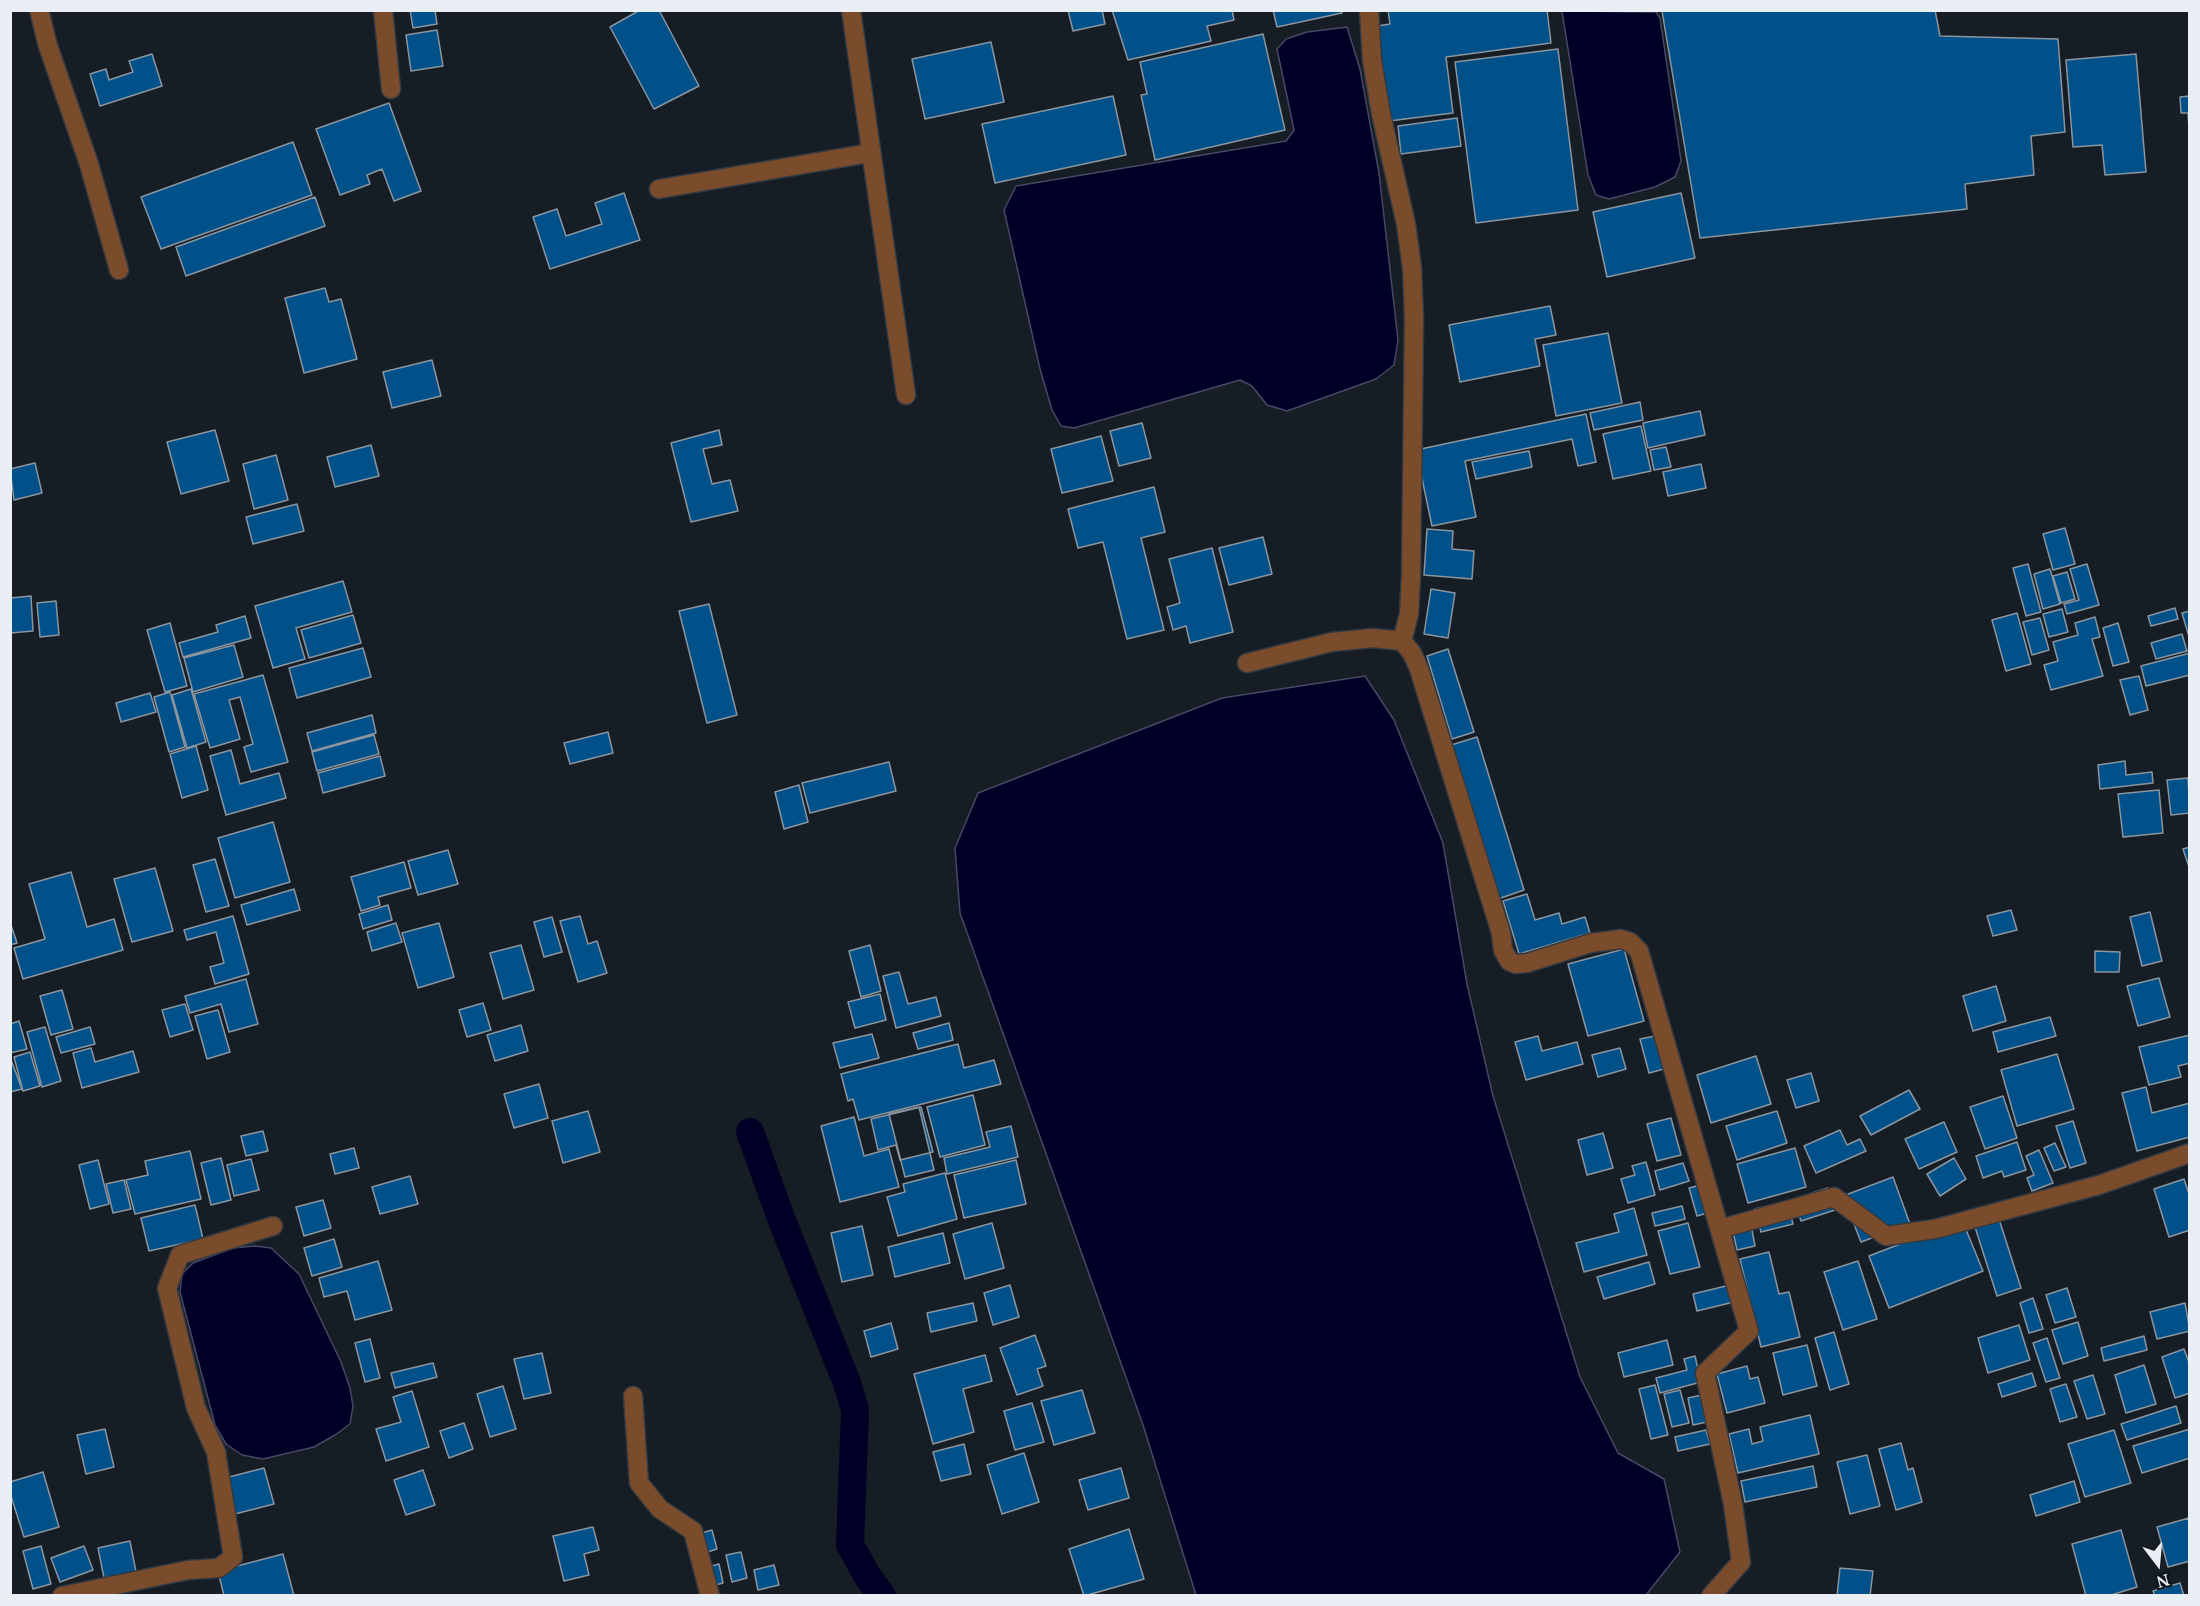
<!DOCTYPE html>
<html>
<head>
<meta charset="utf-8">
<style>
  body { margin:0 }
  #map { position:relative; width:2200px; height:1606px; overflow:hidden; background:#161d25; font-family:"Noto Serif",serif }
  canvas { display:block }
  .frame { position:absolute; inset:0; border:12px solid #eaeff5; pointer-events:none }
  .north { position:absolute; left:2128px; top:1534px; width:60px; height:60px; -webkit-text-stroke:4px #0d141b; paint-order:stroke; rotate:164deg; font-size:16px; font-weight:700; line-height:24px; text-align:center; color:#eaeff5 }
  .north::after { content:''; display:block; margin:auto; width:21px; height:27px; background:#eaeff5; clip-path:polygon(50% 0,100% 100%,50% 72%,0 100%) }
</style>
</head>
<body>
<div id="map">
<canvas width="2200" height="1606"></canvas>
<div class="frame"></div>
<div class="north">N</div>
</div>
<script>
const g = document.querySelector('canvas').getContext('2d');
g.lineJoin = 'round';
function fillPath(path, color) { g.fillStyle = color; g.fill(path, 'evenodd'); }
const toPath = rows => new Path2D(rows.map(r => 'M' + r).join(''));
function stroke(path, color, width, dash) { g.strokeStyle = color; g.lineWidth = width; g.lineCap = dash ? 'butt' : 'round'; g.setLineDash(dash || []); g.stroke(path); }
const water = toPath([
  [1562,11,1656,12,1660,18,1681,161,1675,177,1655,187,1609,199,1596,195,1588,175,1562,11],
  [1347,27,1360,69,1379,173,1398,340,1394,365,1376,379,1287,411,1267,405,1252,386,1240,380,1074,428,1061,426,1052,410,1040,369,1004,210,1016,186,1286,141,1294,130,1277,49,1286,39,1307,32,1347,27],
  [1365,676,1394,720,1443,843,1467,984,1493,1096,1580,1377,1618,1453,1664,1479,1680,1552,1646,1595,1196,1595,1143,1425,960,913,955,848,978,793,1222,698,1365,676],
  [255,1246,271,1248,299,1274,341,1362,350,1388,353,1406,350,1424,335,1435,314,1447,263,1459,242,1455,226,1444,215,1425,180,1292,182,1274,193,1263,233,1248,255,1246]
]);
fillPath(water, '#000027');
stroke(water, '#464865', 1.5);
stroke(toPath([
  [750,1132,781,1218,847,1383,855,1410,850,1545,868,1577,882,1596]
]), '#000027', 28);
const building = toPath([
  [410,10,435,10,437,24,413,28,410,10],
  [640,10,659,10,699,86,654,109,610,27,640,10],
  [1068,10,1102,10,1105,24,1073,31,1068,10],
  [1112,10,1232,10,1234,20,1207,26,1211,41,1128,60,1112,10],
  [1273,10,1342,10,1342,13,1277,27,1273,10],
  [1388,10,1547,10,1551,43,1446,57,1453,113,1389,121,1377,26,1390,24,1388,10],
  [1935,10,1940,36,2058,39,2065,132,2031,136,2034,175,1965,184,1967,209,1700,238,1662,11,1935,10],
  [437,30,443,66,411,71,406,35,437,30],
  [1263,34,1285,130,1155,160,1141,95,1147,94,1140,62,1263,34],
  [991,42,1004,102,925,119,912,59,991,42],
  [1558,49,1578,210,1476,223,1455,62,1558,49],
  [152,54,162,86,100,106,90,74,106,69,109,80,133,72,129,61,152,54],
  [2136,54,2146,172,2105,175,2102,145,2073,147,2066,60,2136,54],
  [1113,96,1126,155,995,183,982,124,1113,96],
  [2190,96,2190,143,2188,113,2181,113,2180,97,2190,96],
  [389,103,421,191,394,201,382,169,367,175,370,184,340,195,316,129,389,103],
  [1457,118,1461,146,1401,154,1398,126,1457,118],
  [293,142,312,195,161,249,141,197,293,142],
  [624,193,640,240,550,269,533,217,557,209,566,236,602,224,595,203,624,193],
  [1681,193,1695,258,1607,277,1593,212,1681,193],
  [315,197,325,226,186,276,176,247,315,197],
  [325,288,329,302,341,299,357,359,304,373,285,298,325,288],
  [1550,306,1556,335,1535,339,1540,366,1460,382,1449,325,1550,306],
  [1608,333,1622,403,1556,416,1543,345,1608,333],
  [432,360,441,396,392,408,383,372,432,360],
  [1640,402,1643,420,1594,430,1590,413,1640,402],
  [1700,411,1705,435,1648,448,1643,423,1700,411],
  [1586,414,1596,462,1578,466,1572,439,1465,461,1476,517,1432,526,1416,450,1586,414],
  [1142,423,1151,458,1119,466,1110,431,1142,423],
  [1641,426,1651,471,1613,479,1603,434,1641,426],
  [215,430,229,481,181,494,167,442,215,430],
  [719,430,722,445,703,449,712,484,730,480,738,511,691,522,671,443,719,430],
  [1101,436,1113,481,1062,493,1051,449,1101,436],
  [371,445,379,476,335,487,327,457,371,445],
  [1666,447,1671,467,1654,470,1650,450,1666,447],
  [1529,451,1532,467,1476,479,1472,462,1529,451],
  [276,455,288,500,254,509,243,464,276,455],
  [35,463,42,493,14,500,10,469,35,463],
  [1701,464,1706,488,1668,496,1663,472,1701,464],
  [1154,487,1165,532,1141,538,1164,630,1127,639,1103,542,1078,548,1068,509,1154,487],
  [297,504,304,531,253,544,246,517,297,504],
  [2065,528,2075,564,2053,570,2043,534,2065,528],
  [1427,529,1453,531,1452,549,1474,551,1472,579,1424,575,1427,529],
  [1263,537,1272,574,1229,585,1219,548,1263,537],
  [1212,548,1233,632,1190,643,1186,626,1173,630,1167,607,1180,603,1169,559,1212,548],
  [2028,564,2041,612,2026,616,2013,568,2028,564],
  [2087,564,2099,605,2067,614,2064,604,2079,600,2070,569,2087,564],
  [2050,569,2060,604,2043,609,2034,574,2050,569],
  [2067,572,2075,599,2061,603,2053,576,2067,572],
  [343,581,352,612,296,628,305,659,273,668,255,606,343,581],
  [1431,589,1455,593,1448,638,1424,634,1431,589],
  [31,596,33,631,10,633,10,598,31,596],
  [56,601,59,635,40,637,37,603,56,601],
  [709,604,737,715,707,723,679,611,709,604],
  [2175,608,2178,619,2151,626,2148,616,2175,608],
  [2062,609,2068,632,2049,637,2043,614,2062,609],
  [2190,611,2190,640,2182,613,2190,611],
  [2017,613,2031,664,2006,671,1992,620,2017,613],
  [353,615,361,643,309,658,301,630,353,615],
  [245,616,251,638,183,657,179,643,218,632,216,625,245,616],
  [2095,617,2100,637,2092,639,2103,676,2051,690,2044,665,2058,661,2053,642,2078,635,2075,623,2095,617],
  [2040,618,2049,650,2032,655,2023,622,2040,618],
  [170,623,187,686,165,692,147,630,170,623],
  [2118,623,2129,662,2113,666,2103,628,2118,623],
  [2182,634,2187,651,2156,659,2151,643,2182,634],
  [234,645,243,677,193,692,184,658,234,645],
  [363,648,371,677,297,698,289,668,363,648],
  [1448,649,1474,732,1452,739,1427,656,1448,649],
  [2190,653,2190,675,2146,686,2141,666,2190,653],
  [263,675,288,762,251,772,244,747,253,744,240,697,229,700,240,739,210,748,194,694,263,675],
  [2139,676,2148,710,2130,715,2120,680,2139,676],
  [191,689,206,742,187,748,172,695,191,689],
  [170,692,185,747,169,752,154,697,170,692],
  [150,693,156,712,121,722,116,703,150,693],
  [372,715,376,733,312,751,307,733,372,715],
  [608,732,613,753,570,764,564,743,608,732],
  [374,735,379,754,317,771,312,752,374,735],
  [1477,737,1524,890,1498,899,1451,745,1477,737],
  [196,746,208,790,182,798,170,754,196,746],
  [231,750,240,784,279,773,286,798,226,815,210,756,231,750],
  [380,756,385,776,323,793,318,773,380,756],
  [2125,761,2126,775,2152,772,2153,783,2100,789,2098,765,2125,761],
  [889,762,896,791,810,813,802,783,889,762],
  [2188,778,2190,813,2171,815,2167,780,2188,778],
  [799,785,808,822,784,829,775,792,799,785],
  [2159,790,2163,833,2123,837,2118,794,2159,790],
  [273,822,290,882,235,898,218,838,273,822],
  [2190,847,2190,870,2183,849,2190,847],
  [448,850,458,884,418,895,408,861,448,850],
  [215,859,229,906,206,912,193,865,215,859],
  [404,862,411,888,378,897,380,905,361,911,351,877,404,862],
  [155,868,173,931,132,942,114,879,155,868],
  [71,872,87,927,114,919,123,950,23,979,14,948,45,939,29,884,71,872],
  [294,889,300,910,247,925,241,905,294,889],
  [1527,894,1535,920,1559,913,1562,924,1585,917,1590,933,1519,954,1503,901,1527,894],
  [388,905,392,920,363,929,359,914,388,905],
  [2011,910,2017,930,1993,936,1987,916,2011,910],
  [2150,912,2162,961,2142,966,2130,917,2150,912],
  [233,916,249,974,215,984,210,967,224,963,216,932,187,940,184,930,233,916],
  [580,916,588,944,597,941,607,973,578,982,560,921,580,916],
  [552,917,562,952,544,957,534,922,552,917],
  [10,922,17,943,10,945,10,922],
  [396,923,402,942,372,951,367,932,396,923],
  [439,923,454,977,418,988,402,933,439,923],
  [521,945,534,990,503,999,490,953,521,945],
  [870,945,881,991,861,997,849,951,870,945],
  [1624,949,1644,1021,1588,1036,1568,964,1624,949],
  [2095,951,2120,952,2119,972,2095,972,2095,951],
  [899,972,908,1004,936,997,941,1016,896,1028,883,976,899,972],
  [2159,978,2170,1017,2138,1026,2127,986,2159,978],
  [246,979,258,1024,229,1032,221,1004,190,1013,185,996,246,979],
  [1996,986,2006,1021,1973,1031,1963,996,1996,986],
  [62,990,73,1029,51,1035,40,996,62,990],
  [880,994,886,1020,855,1028,848,1002,880,994],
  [483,1003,491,1030,467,1037,459,1010,483,1003],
  [185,1004,193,1030,170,1037,162,1010,185,1004],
  [218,1010,230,1052,207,1059,195,1016,218,1010],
  [2050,1017,2056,1036,1998,1052,1993,1032,2050,1017],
  [19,1021,27,1049,10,1053,10,1024,19,1021],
  [949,1023,953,1040,918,1049,913,1033,949,1023],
  [521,1025,528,1051,495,1061,487,1035,521,1025],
  [45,1027,61,1081,42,1087,27,1032,45,1027],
  [90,1027,95,1044,61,1053,56,1037,90,1027],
  [872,1034,879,1058,840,1068,833,1043,872,1034],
  [2190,1035,2190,1063,2178,1066,2181,1077,2149,1085,2139,1047,2190,1035],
  [1538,1036,1542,1051,1577,1042,1583,1064,1526,1080,1515,1042,1538,1036],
  [1655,1036,1664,1069,1649,1073,1640,1039,1655,1036],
  [958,1044,964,1068,994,1060,1001,1084,859,1120,853,1099,848,1101,841,1074,958,1044],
  [91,1048,95,1062,133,1051,139,1072,82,1088,73,1053,91,1048],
  [1620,1048,1626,1069,1598,1077,1592,1055,1620,1048],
  [30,1052,40,1086,23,1091,14,1057,30,1052],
  [2057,1054,2074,1109,2017,1126,2001,1070,2057,1054],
  [1756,1056,1771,1104,1711,1123,1697,1075,1756,1056],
  [10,1057,22,1089,10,1092,10,1057],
  [1811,1073,1819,1101,1796,1108,1787,1080,1811,1073],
  [539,1084,548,1118,514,1128,504,1094,539,1084],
  [2146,1087,2152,1113,2190,1103,2190,1137,2137,1151,2122,1093,2146,1087],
  [1909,1090,1920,1109,1871,1135,1860,1116,1909,1090],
  [973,1095,985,1145,940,1157,927,1107,973,1095],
  [2003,1096,2017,1138,1985,1149,1970,1107,2003,1096],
  [919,1107,934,1170,905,1177,889,1114,919,1107],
  [921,1107,933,1152,900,1160,896,1145,878,1150,871,1119,921,1107],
  [588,1111,600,1152,563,1163,552,1121,588,1111],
  [1777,1111,1787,1143,1737,1160,1726,1126,1777,1111],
  [854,1117,864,1156,889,1149,899,1187,840,1202,821,1126,854,1117],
  [1671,1118,1681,1155,1657,1161,1647,1124,1671,1118],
  [2073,1121,2086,1163,2070,1168,2056,1126,2073,1121],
  [1944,1122,1957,1152,1919,1169,1905,1139,1944,1122],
  [1011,1126,1018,1157,947,1174,944,1158,990,1147,986,1132,1011,1126],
  [1840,1130,1847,1145,1860,1139,1866,1151,1816,1173,1804,1146,1840,1130],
  [263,1131,268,1151,246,1156,241,1136,263,1131],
  [1603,1133,1613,1168,1587,1175,1578,1140,1603,1133],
  [2017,1142,2026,1170,2004,1177,2002,1171,1983,1178,1976,1156,2017,1142],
  [2055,1143,2066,1167,2054,1171,2044,1148,2055,1143],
  [354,1148,359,1168,335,1174,330,1154,354,1148],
  [1795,1148,1806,1187,1748,1203,1737,1164,1795,1148],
  [2039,1150,2053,1183,2032,1191,2027,1178,2034,1175,2026,1156,2039,1150],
  [190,1151,201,1199,135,1214,126,1180,148,1175,145,1161,190,1151],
  [221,1158,231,1200,211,1205,201,1163,221,1158],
  [1954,1158,1966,1179,1940,1196,1927,1174,1954,1158],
  [251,1159,259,1190,234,1196,227,1165,251,1159],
  [98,1160,109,1204,90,1209,79,1165,98,1160],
  [1016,1160,1026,1204,964,1218,954,1175,1016,1160],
  [1646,1162,1655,1195,1628,1203,1621,1179,1635,1175,1632,1166,1646,1162],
  [1683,1163,1689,1181,1660,1190,1655,1171,1683,1163],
  [945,1173,957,1219,898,1236,887,1197,905,1192,903,1184,945,1173],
  [410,1176,418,1204,380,1214,372,1187,410,1176],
  [1893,1177,1910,1224,1861,1242,1843,1196,1893,1177],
  [2184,1179,2190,1197,2190,1230,2169,1237,2154,1189,2184,1179],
  [124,1180,131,1209,113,1213,106,1184,124,1180],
  [1704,1184,1711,1212,1697,1216,1689,1188,1704,1184],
  [1828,1188,1835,1210,1801,1221,1794,1199,1828,1188],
  [323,1200,331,1228,304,1236,296,1207,323,1200],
  [1787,1201,1793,1224,1761,1232,1755,1209,1787,1201],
  [195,1205,203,1239,149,1251,141,1218,195,1205],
  [1682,1206,1685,1219,1655,1226,1652,1213,1682,1206],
  [1634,1208,1647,1255,1584,1272,1576,1243,1619,1232,1614,1214,1634,1208],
  [1749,1214,1755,1246,1737,1250,1730,1218,1749,1214],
  [1999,1219,2021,1288,1997,1296,1975,1227,1999,1219],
  [1962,1220,1983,1271,1889,1308,1869,1256,1962,1220],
  [992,1223,1004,1268,965,1279,953,1234,992,1223],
  [1688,1223,1700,1267,1670,1274,1658,1231,1688,1223],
  [862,1226,873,1275,842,1282,831,1233,862,1226],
  [943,1233,950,1263,895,1277,888,1247,943,1233],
  [334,1239,342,1267,312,1276,304,1248,334,1239],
  [1769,1252,1779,1294,1789,1292,1800,1337,1761,1347,1740,1259,1769,1252],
  [378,1261,392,1310,355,1320,347,1291,324,1297,319,1278,378,1261],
  [1858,1261,1877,1319,1843,1330,1824,1272,1858,1261],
  [1649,1262,1655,1284,1604,1299,1597,1277,1649,1262],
  [1010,1285,1019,1317,993,1325,984,1293,1010,1285],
  [1730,1285,1734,1302,1697,1311,1693,1294,1730,1285],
  [2067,1288,2076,1317,2055,1323,2046,1295,2067,1288],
  [2033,1298,2043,1329,2029,1333,2020,1303,2033,1298],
  [973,1303,977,1321,931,1332,927,1313,973,1303],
  [2185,1303,2190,1331,2157,1339,2150,1312,2185,1303],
  [2078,1322,2088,1356,2063,1364,2052,1330,2078,1322],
  [891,1323,898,1349,871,1357,864,1331,891,1323],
  [2019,1325,2030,1360,1988,1373,1978,1338,2019,1325],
  [1834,1332,1849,1384,1830,1390,1815,1338,1834,1332],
  [1035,1335,1046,1366,1037,1369,1043,1386,1017,1395,1000,1348,1035,1335],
  [2144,1336,2147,1350,2104,1361,2101,1348,2144,1336],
  [2047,1338,2060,1378,2046,1382,2033,1343,2047,1338],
  [370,1339,380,1378,365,1382,355,1343,370,1339],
  [1667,1340,1673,1365,1624,1377,1618,1353,1667,1340],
  [1807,1345,1817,1386,1783,1395,1773,1353,1807,1345],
  [2184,1349,2190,1365,2190,1393,2175,1398,2162,1357,2184,1349],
  [542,1353,551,1393,524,1399,514,1359,542,1353],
  [985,1355,992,1381,963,1389,974,1432,933,1444,914,1374,985,1355],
  [1695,1356,1701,1382,1660,1393,1656,1378,1687,1370,1684,1359,1695,1356],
  [433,1363,437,1377,395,1388,391,1373,433,1363],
  [2144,1365,2156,1404,2126,1413,2115,1375,2144,1365],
  [1747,1366,1750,1379,1758,1377,1765,1403,1727,1413,1717,1374,1747,1366],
  [2032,1373,2036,1386,2002,1397,1998,1384,2032,1373],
  [2093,1375,2105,1414,2087,1419,2074,1381,2093,1375],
  [2066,1384,2077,1417,2060,1422,2050,1389,2066,1384],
  [1655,1385,1668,1435,1651,1439,1639,1389,1655,1385],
  [503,1386,516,1429,490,1437,477,1394,503,1386],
  [1082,1390,1095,1433,1054,1445,1041,1401,1082,1390],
  [1680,1390,1689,1423,1672,1427,1664,1394,1680,1390],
  [412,1391,429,1447,386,1461,376,1429,401,1422,393,1397,412,1391],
  [1702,1395,1707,1422,1693,1425,1688,1398,1702,1395],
  [1032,1403,1044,1442,1015,1450,1004,1411,1032,1403],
  [2176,1406,2181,1423,2127,1440,2121,1424,2176,1406],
  [1810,1415,1819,1454,1738,1473,1729,1434,1749,1429,1752,1444,1763,1441,1760,1427,1810,1415],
  [464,1423,473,1449,449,1458,440,1431,464,1423],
  [105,1429,114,1467,86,1474,77,1435,105,1429],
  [2190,1429,2190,1458,2142,1473,2133,1446,2190,1429],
  [1706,1430,1710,1444,1678,1451,1675,1437,1706,1430],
  [2114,1430,2131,1483,2085,1497,2068,1444,2114,1430],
  [1901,1443,1908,1470,1913,1468,1922,1502,1896,1510,1879,1449,1901,1443],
  [964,1444,971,1474,941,1481,933,1452,964,1444],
  [1024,1453,1039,1502,1002,1514,987,1465,1024,1453],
  [1867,1455,1880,1506,1850,1514,1837,1462,1867,1455],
  [1813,1466,1817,1487,1745,1502,1741,1481,1813,1466],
  [264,1468,274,1504,235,1514,225,1478,264,1468],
  [1121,1468,1129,1498,1088,1510,1079,1480,1121,1468],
  [423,1470,435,1505,406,1515,394,1480,423,1470],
  [43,1472,59,1527,24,1537,10,1493,10,1482,43,1472],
  [2074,1481,2080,1502,2036,1516,2030,1495,2074,1481],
  [2189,1518,2190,1561,2168,1567,2157,1527,2189,1518],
  [593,1527,599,1550,584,1554,589,1575,564,1581,553,1536,593,1527],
  [1129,1529,1144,1579,1084,1596,1069,1549,1129,1529],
  [712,1530,717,1549,704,1553,698,1534,712,1530],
  [2121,1530,2137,1587,2108,1596,2086,1596,2072,1544,2121,1530],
  [130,1541,136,1572,104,1578,98,1548,130,1541],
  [41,1546,51,1584,33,1589,23,1551,41,1546],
  [84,1546,93,1570,60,1582,51,1558,84,1546],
  [741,1552,747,1578,732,1582,726,1555,741,1552],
  [283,1554,294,1596,224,1596,218,1571,283,1554],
  [719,1564,723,1583,712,1586,708,1567,719,1564],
  [774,1565,779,1585,758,1590,754,1570,774,1565],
  [1840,1568,1873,1571,1870,1596,1837,1596,1840,1568],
  [2180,1583,2184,1596,2155,1596,2153,1591,2180,1583]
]);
fillPath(building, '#00518a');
stroke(building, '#8b959f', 1.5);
const street = toPath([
  [39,10,48,46,89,164,119,270],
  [383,10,391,89],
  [851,10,906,395],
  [1369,10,1372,60,1381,114,1406,224,1412,268,1414,318,1411,576,1409,614,1402,641],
  [659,189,870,153],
  [1247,663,1332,642,1373,638,1402,641,1412,653,1419,669,1501,933,1503,950,1509,961,1516,964,1527,963,1591,943,1621,939,1630,942,1639,951,1749,1331,1705,1373,1733,1504,1741,1562,1711,1596],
  [1720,1229,1834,1197,1886,1236,1935,1229,2099,1185,2190,1153],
  [633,1396,639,1483,660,1509,693,1531,710,1596],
  [62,1596,188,1570,219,1568,233,1557,216,1452,196,1408,167,1288,180,1255,273,1226]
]);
stroke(street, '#343a42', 21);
stroke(street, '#7b4c2b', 18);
</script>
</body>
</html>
